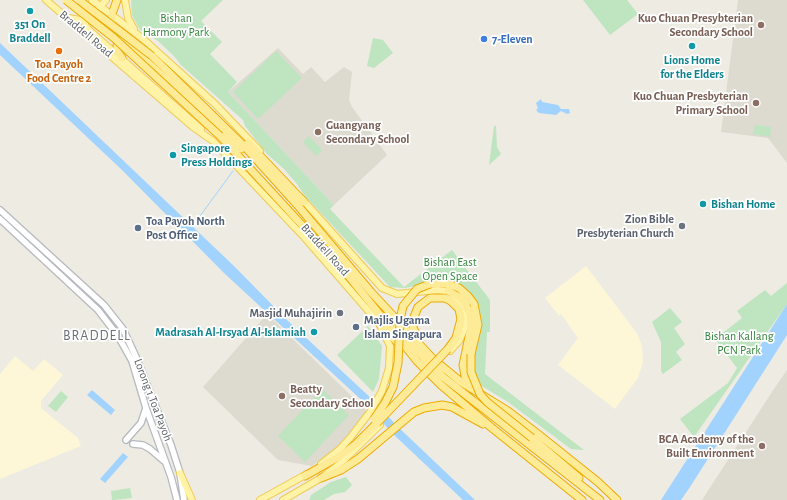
<!DOCTYPE html>
<html>
<head>
<meta charset="utf-8">
<style>
  body { margin:0 }
  canvas { display:block; background:#edebe2 }
</style>
</head>
<body>
<canvas width="787" height="500"></canvas>
<script>
const g = document.querySelector('canvas').getContext('2d');
g.lineJoin = 'round';
function fillPath(path, color) { g.fillStyle = color; g.fill(path, 'evenodd'); }
const toPath = rows => new Path2D(rows.map(r => 'M' + r).join(''));
function stroke(path, color, width, dash) { g.strokeStyle = color; g.lineWidth = width; g.lineCap = dash ? 'butt' : 'round'; g.setLineDash(dash || []); g.stroke(path); }
function drawText(font, color, halo, rows, align = 'center') {
  g.font = font + ' "Alegreya Sans",sans-serif'; g.lineWidth = 3.5; g.setLineDash([]); g.textBaseline = 'middle'; g.strokeStyle = halo; g.fillStyle = color; for (const [text, x, y, turn = 0] of rows) {
    g.save(); g.translate(x, y); g.rotate((+turn || 0) * Math.PI / 180); g.textAlign = isNaN(turn) ? turn : align; if (halo) g.strokeText(text, 0, 0); g.fillText(text, 0, 0); g.restore();
  }
}
fillPath(toPath([
  [586,266,630,324,638,335,642,346,643,362,638,378,615,409,558,365,578,338,561,314,559,316,545,298],
  [15,356,33,371,44,359,63,375,41,401,41,408,78,438,81,446,0,479,0,374]
]), '#fdf6d7');
fillPath(toPath([
  [738,0,787,0,787,163,768,138,721,132],
  [278,48,303,74,311,67,325,82,344,67,352,72,349,100,352,107,387,155,334,205,228,92],
  [267,314,369,413,336,448,312,466,278,460,203,387],
  [787,370,787,500,702,500,772,392]
]), '#dddad0');
fillPath(toPath([
  [131,0,223,0,201,21,222,42,210,54,237,82,228,92,334,205,330,209,404,287,452,250,490,300,490,332,487,332,485,374,584,450,571,449,508,402,477,383,474,369,474,356,481,325,479,309,476,302,453,282,445,280,429,281,415,286,405,288,390,287,304,195,297,184,284,169,267,154,245,126,243,120,181,65,174,56,158,41,140,30,132,15],
  [583,0,627,0,638,14,610,35],
  [373,38,383,40,393,53,374,68,367,66],
  [276,51,302,78,258,119,233,92],
  [755,125,771,127,770,137,753,134],
  [494,126,496,126,497,147,501,154,489,165],
  [309,136,322,150,316,156,303,142],
  [787,283,787,304,694,437,680,419,728,383,737,368,715,339,742,318,737,311,765,290,771,296],
  [670,308,682,322,674,328,685,344,676,352,682,360,663,374,661,371,661,342,652,322],
  [368,326,382,346,379,379,373,392,337,355],
  [322,389,349,415,305,462,278,436],
  [61,391,68,397,56,412,48,406],
  [346,477,352,485,345,492,334,494,324,500,309,500,311,495,331,482],
  [130,488,132,498,112,500,111,491]
]), '#bee5c0');
fillPath(toPath([
  [0,43,235,267,288,321,373,400,396,425,475,500,463,500,392,433,369,407,224,273,122,170,0,55],
  [541,99,542,102,558,105,561,109,569,109,570,113,567,114,561,111,556,115,539,113,536,110,538,108,536,103],
  [787,304,787,335,690,487,681,500,661,500],
  [92,390,115,410,111,415,87,395],
  [123,453,128,457,105,483,100,479]
]), '#a1d3fe');
stroke(toPath([
  [192,227,233,171]
]), '#a1d3fe', 1);
const secondary = toPath([
  [0,210,104,305,123,329,136,357,171,445,180,473,184,500],
  [0,219,98,310,118,336,132,361,146,408,171,477,177,500],
  [126,440,141,423,146,408],
  [133,444,143,445,150,449,164,461]
]);
const primary = toPath([
  [46,0,193,127,213,141,304,237,379,323,390,346,389,368,382,391,370,412,350,438,340,449,321,464],
  [92,0,142,38,215,104,260,151],
  [125,0,128,18,134,29],
  [92,4,85,16,85,25,89,30,201,129],
  [68,18,81,20,90,19,106,0],
  [302,199,382,288,397,294,437,290,448,291,455,297,465,311,466,326,459,341,450,351],
  [180,473,192,500],
  [260,500,307,474],
  [283,500,321,478,343,461,380,425]
]);
const trunk = toPath([
  [117,0,112,14,112,25,115,32,241,149],
  [152,56,245,147,299,207,371,292,433,359,461,382,508,411,538,434,598,482,617,500],
  [122,58,117,51,117,45,123,41],
  [220,136,347,274,417,361,441,385,492,428,582,500],
  [248,143,304,202],
  [430,284,448,284,459,288,468,296,474,304,478,325,471,354],
  [448,291,459,297,465,303,470,314,471,327,463,365,465,376,473,387],
  [379,323,398,343],
  [397,327,424,358,443,377,600,500],
  [419,339,413,328,414,317,418,307,430,298,445,298,451,301,459,309,461,319,456,338,448,349],
  [532,438,579,478],
  [305,476,340,456,356,444,377,423],
  [321,478,341,470,358,459,414,412,424,408,442,405,452,407,483,424]
]);
stroke(secondary, '#b6b9bf', 8);
stroke(primary, '#f0ca58', 8);
stroke(trunk, '#eeab02', 9);
stroke(secondary, '#fff', 5.5);
stroke(primary, '#fef3a6', 6);
stroke(trunk, '#fdeb98', 7);
const trunkBridge = toPath([
  [66,0,114,38,220,136],
  [79,0,152,56],
  [471,354,471,372,480,394,487,402,532,438],
  [374,419,385,403,393,387,398,363,400,320,403,306,417,289,430,284],
  [377,423,448,349]
]);
stroke(trunkBridge, '#eeab02', 9, []);
stroke(trunkBridge, '#fdeb98', 7);
for (const [x, y, r, color] of [
  [30,11,4,"#0f9aa8"],
  [761,25,4,"#8d6e63"],
  [484,39,4,"#3f7fe0"],
  [692,46,4,"#0f9aa8"],
  [59,51,4,"#e8710a"],
  [756,103,4,"#8d6e63"],
  [318,132,4,"#8d6e63"],
  [173,155,4,"#0f9aa8"],
  [703,204,4,"#0f9aa8"],
  [682,226,4,"#6b7280"],
  [138,228,4,"#5c6f8a"],
  [340,313,4,"#6b7280"],
  [356,327,4,"#5c6f8a"],
  [314,332,4,"#0f9aa8"],
  [282,396,4,"#8d6e63"],
  [762,446,4,"#8d6e63"]
]) { const dot = new Path2D(); dot.arc(x, y, r, 0, 2 * Math.PI); g.fillStyle = color; g.fill(dot); stroke(dot, '#fff', 1.5); }
drawText('12px', '#36863c', '#fff', [
  ["Bishan",176,18],
  ["Harmony Park",176,32],
  ["Bishan East",450,262],
  ["Open Space",450,276],
  ["Bishan Kallang",739,336],
  ["PCN Park",739,350]
]);
drawText('bold 12px', '#785e54', '#fff', [
  ["Kuo Chuan Presybterian",753,18],
  ["Secondary School",753,32],
  ["Kuo Chuan Presbyterian",748,96],
  ["Primary School",748,110],
  ["Guangyang",326,125,"left"],
  ["Secondary School",326,139,"left"],
  ["Beatty",290,389,"left"],
  ["Secondary School",290,403,"left"],
  ["BCA Academy of the",754,439],
  ["Built Environment",754,453]
], 'right');
drawText('bold 12px', '#0d838f', '#fff', [
  ["351 On",30,24],
  ["Braddell",30,38],
  ["Lions Home",692,60],
  ["for the Elders",692,74],
  ["Singapore",181,148,"left"],
  ["Press Holdings",181,162,"left"],
  ["Bishan Home",711,204,"left"],
  ["Madrasah Al-Irsyad Al-Islamiah",306,332,"right"]
]);
drawText('12px', '#5a5e63', '#fff', [
  ["Braddell Road",86,34,40],
  ["Braddell Road",325,250,48],
  ["Lorong 1 Toa Payoh",153,400,69]
]);
drawText('bold 12px', '#366cbe', '#fff', [
  ["7-Eleven",492,39]
], 'left');
drawText('bold 12px', '#c56008', '#fff', [
  ["Toa Payoh",59,64],
  ["Food Centre 2",59,78]
]);
drawText('bold 12px', '#5b616d', '#fff', [
  ["Zion Bible",674,219],
  ["Presbyterian Church",674,233],
  ["Masjid Muhajirin",332,313]
], 'right');
drawText('bold 12px', '#4e5e75', '#fff', [
  ["Toa Payoh North",146,221],
  ["Post Office",146,235],
  ["Majlis Ugama",364,320],
  ["Islam Singapura",364,334]
], 'left');
g.letterSpacing = '1px';
drawText('14px', '#6b7075', '#fff', [
  ["BRADDELL",97,336]
]);
g.letterSpacing = '0px';
</script>
</body>
</html>
